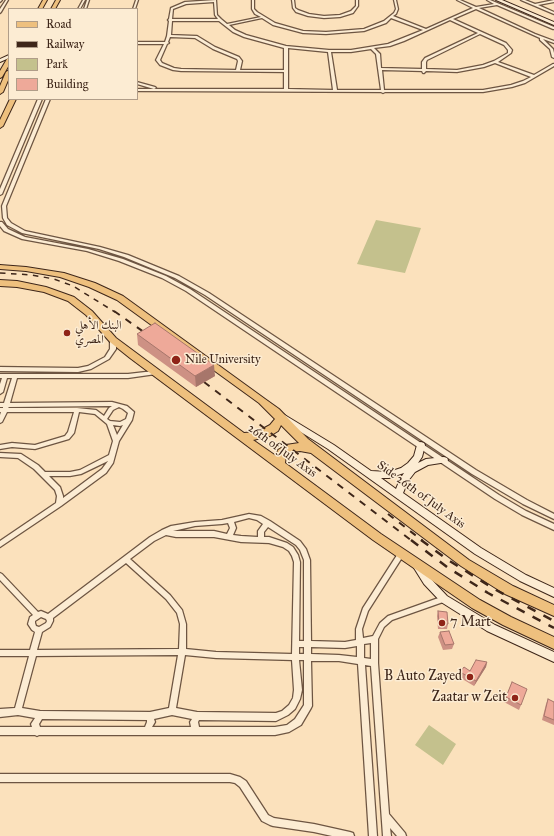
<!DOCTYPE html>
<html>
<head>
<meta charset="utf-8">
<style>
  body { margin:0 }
  #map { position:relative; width:554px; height:836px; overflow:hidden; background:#fbe1bc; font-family:"IM FELL Great Primer",serif }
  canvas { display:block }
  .legend { position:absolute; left:8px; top:8px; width:130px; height:92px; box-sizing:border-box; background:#fcecd3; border:1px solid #b09d89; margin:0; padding:5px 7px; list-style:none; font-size:12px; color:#3e2619 }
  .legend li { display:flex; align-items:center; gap:8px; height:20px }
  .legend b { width:20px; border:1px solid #b09d89 }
</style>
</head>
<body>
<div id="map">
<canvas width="554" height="836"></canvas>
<ul class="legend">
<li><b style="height:5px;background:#eec07e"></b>Road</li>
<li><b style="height:5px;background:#3e2619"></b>Railway</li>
<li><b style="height:11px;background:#c4c18d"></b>Park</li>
<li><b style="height:11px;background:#eea999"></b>Building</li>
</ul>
</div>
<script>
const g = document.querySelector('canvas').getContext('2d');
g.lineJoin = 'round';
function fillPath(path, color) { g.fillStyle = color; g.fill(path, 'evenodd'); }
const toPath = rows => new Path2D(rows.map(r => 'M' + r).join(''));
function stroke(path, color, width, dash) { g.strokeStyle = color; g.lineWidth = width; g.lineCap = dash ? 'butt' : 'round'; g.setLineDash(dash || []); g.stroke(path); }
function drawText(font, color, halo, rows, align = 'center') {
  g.font = font + ' "IM FELL Great Primer",Amiri,serif'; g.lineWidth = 3; g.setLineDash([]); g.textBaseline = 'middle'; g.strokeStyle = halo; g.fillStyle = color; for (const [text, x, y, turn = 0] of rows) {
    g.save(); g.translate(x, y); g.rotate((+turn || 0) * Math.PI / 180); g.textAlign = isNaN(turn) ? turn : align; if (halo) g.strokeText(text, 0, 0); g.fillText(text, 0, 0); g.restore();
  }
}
fillPath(toPath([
  [376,220,421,228,405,273,357,264],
  [429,725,456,744,443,765,415,745]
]), '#c4c18d');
const street = toPath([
  [0,0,2,0,0,2,0,0],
  [6,0,8,0,1,12,0,13,0,9,6,0],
  [83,0,85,0,80,9,78,9,83,0],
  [87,0,89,0,86,9,84,9,87,0],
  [136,0,138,0,135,9,133,9,136,0],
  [216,0,217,15,221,19,227,24,261,17,255,14,252,9,252,0,254,0,254,9,257,12,275,23,303,31,326,32,364,29,384,21,394,13,396,9,394,0,396,0,398,9,396,14,393,16,426,29,473,8,457,0,460,0,476,7,494,4,487,0,490,0,554,27,554,29,553,29,497,5,479,8,535,34,554,41,554,43,543,39,553,49,554,53,554,58,552,57,550,49,540,40,540,38,476,9,453,19,506,43,512,50,511,53,498,62,534,75,553,64,554,64,554,66,525,83,512,87,483,92,385,92,383,93,381,92,137,91,137,89,154,89,137,84,137,82,155,87,156,88,154,89,284,89,284,72,181,71,173,70,160,65,156,60,164,44,137,44,137,42,165,42,167,36,169,21,168,20,169,19,171,8,185,2,216,0],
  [214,2,215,15,218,19,172,19,173,9,186,4,214,2],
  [262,18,273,25,303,33,326,34,364,31,386,23,391,18,423,30,388,44,351,50,329,50,286,46,246,35,235,30,229,25,262,18],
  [450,20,478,33,425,58,422,62,422,69,381,68,380,54,374,48,390,46,404,41,450,20],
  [172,21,219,21,233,32,244,37,284,48,284,70,240,70,242,61,239,57,215,47,197,36,171,35,172,21],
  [480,34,504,45,508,50,508,53,494,61,483,65,457,70,426,69,426,62,427,60,480,34],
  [170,37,195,38,213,49,237,59,238,61,236,70,181,69,174,68,162,63,160,60,167,44,169,43,168,42,170,37],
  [288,48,328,52,333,90,288,89,288,48],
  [371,49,376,54,381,90,337,90,331,52,351,52,371,49],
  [495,63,531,77,523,81,511,85,483,90,384,90,382,70,422,71,423,73,424,73,426,71,457,72,484,67,495,63],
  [292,0,294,0,295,8,298,10,309,14,324,16,340,15,351,11,356,6,356,0,358,0,358,6,353,13,340,17,324,18,308,16,296,12,293,8,292,0],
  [521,0,525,0,535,4,554,0,554,2,538,5,554,12,554,14,521,0],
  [38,99,42,99,2,194,0,195,0,189,38,99],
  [46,99,50,99,6,206,7,218,11,223,25,231,100,247,128,255,179,276,209,293,476,470,527,500,554,514,554,519,523,504,472,474,205,295,175,278,124,257,99,249,22,233,7,225,3,218,2,206,46,99],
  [0,222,2,222,8,229,25,237,88,249,123,259,166,276,190,289,499,495,526,511,554,524,554,530,522,515,495,499,186,291,162,278,119,261,87,251,22,239,4,231,0,226,0,222],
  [113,338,116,340,116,349,109,359,91,369,78,372,0,371,0,367,78,368,88,366,105,357,110,349,110,340,113,338],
  [154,371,157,373,156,374,128,378,17,378,10,403,112,402,127,406,134,412,132,420,119,441,113,463,106,473,61,506,0,547,0,541,56,503,57,496,55,490,34,469,18,458,0,457,0,453,21,454,38,465,45,472,70,472,80,470,109,455,113,441,107,424,95,414,79,412,74,433,69,439,35,449,12,447,0,449,0,445,12,443,35,445,65,436,68,432,74,412,7,412,2,422,0,423,0,415,1,412,0,412,0,408,3,408,3,407,0,407,0,403,4,403,12,378,7,378,3,392,0,394,0,384,2,378,0,378,0,374,128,374,154,371],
  [112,406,109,408,104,416,96,410,77,408,8,408,9,407,112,406],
  [119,407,123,409,128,413,126,419,120,422,110,421,107,419,113,410,119,407],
  [113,425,120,426,123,425,117,435,113,425],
  [108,461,102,469,63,498,63,496,60,487,49,476,70,476,81,474,108,461],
  [249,514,261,516,270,521,300,541,306,549,310,560,311,641,345,642,356,640,356,629,363,608,399,552,401,551,403,552,404,554,403,556,368,611,362,629,363,638,373,636,380,623,388,616,444,596,446,597,447,599,446,601,392,620,384,627,378,639,378,663,389,814,405,833,406,836,397,836,390,828,391,836,383,836,371,666,365,665,377,836,369,836,358,664,339,661,311,661,312,706,311,708,301,725,289,732,275,735,39,735,37,736,35,735,0,735,0,727,32,727,31,724,35,718,18,715,0,717,0,709,15,708,29,656,0,656,0,650,30,650,35,632,32,630,28,624,30,617,33,615,0,580,0,573,2,574,38,612,41,611,48,614,150,537,162,530,171,526,195,522,222,520,249,514],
  [249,518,257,520,263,524,258,531,258,537,241,536,233,535,236,528,234,522,249,518],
  [228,523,230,528,227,534,214,531,173,531,195,526,222,524,228,523],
  [268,527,296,545,300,550,304,560,304,641,299,641,300,562,298,555,293,547,287,543,269,537,264,537,264,532,268,527],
  [166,535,176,537,214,537,241,542,269,543,283,547,289,551,292,556,294,562,292,654,216,652,186,649,186,624,182,610,170,595,130,559,154,541,166,535],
  [126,563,166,599,177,613,180,624,179,649,37,650,42,632,50,627,53,621,53,618,126,563],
  [41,617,46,619,47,621,46,623,39,627,36,626,35,623,35,621,41,617],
  [371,643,371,659,364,658,364,644,371,643],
  [357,646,357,657,339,655,311,654,311,647,345,648,357,646],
  [299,647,304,647,304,654,299,654,299,647],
  [178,655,169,708,150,712,40,711,22,708,36,656,178,655],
  [185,655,216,658,292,660,294,690,293,698,289,705,282,711,276,713,197,712,176,708,185,655],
  [299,660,304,660,304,705,295,719,287,725,275,727,199,727,198,722,199,720,276,721,288,715,295,709,300,699,302,690,299,660],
  [172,715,192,719,190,722,191,727,152,727,155,722,154,719,172,715],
  [42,719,147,720,147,722,145,727,40,727,39,724,42,719],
  [0,774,230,774,240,777,246,781,268,815,274,818,314,824,350,832,353,833,354,836,332,836,314,832,273,826,270,825,262,821,240,787,235,783,230,782,0,782,0,774]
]);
const secondary = toPath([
  [496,0,502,0,554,22,554,25,496,0],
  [9,55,9,58,0,62,0,59,9,55],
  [283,414,334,445,371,471,389,472,401,468,408,463,414,456,417,445,418,443,421,442,424,443,425,445,422,457,418,463,426,459,444,457,447,458,448,460,447,462,428,465,415,472,408,481,403,493,481,548,526,575,554,588,554,597,520,581,475,554,328,449,280,419,279,417,280,415,283,414],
  [404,473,400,479,396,489,381,478,389,478,404,473],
  [417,561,420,562,430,578,447,596,495,625,554,652,554,662,487,631,441,602,424,584,414,568,412,565,414,562,417,561]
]);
const primary = toPath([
  [43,0,47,0,42,9,38,9,43,0],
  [56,0,60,0,55,9,51,9,56,0],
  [9,58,9,65,2,77,0,78,0,71,7,59,9,58],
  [9,70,9,78,3,92,0,94,0,86,6,72,9,70],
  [10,99,16,99,3,126,0,128,0,120,10,99]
]);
const highway = toPath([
  [0,265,26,267,64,273,95,283,123,296,265,399,279,409,308,439,469,560,513,586,554,605,554,616,505,594,461,566,311,453,300,451,292,452,286,455,285,463,381,534,480,600,511,617,554,637,554,649,503,625,472,608,373,540,130,358,110,342,86,315,68,301,44,292,17,287,0,286,0,280,17,281,46,287,74,297,92,311,116,338,244,433,257,432,270,425,275,419,259,403,117,300,89,287,60,277,26,271,0,269,0,265],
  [281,425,299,443,286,445,278,450,276,456,253,440,270,436,278,431,281,425]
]);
stroke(street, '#6d5542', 2.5);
stroke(secondary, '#3e2619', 2);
stroke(primary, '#3e2619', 2);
stroke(highway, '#3e2619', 2);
fillPath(street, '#fcecd3');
fillPath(secondary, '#fcecd3');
fillPath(primary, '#eec07e');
fillPath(highway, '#eec07e');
stroke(toPath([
  [0,273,32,275,54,279,73,286,115,312]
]), '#3e2619', 1.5, [5.5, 5.5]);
stroke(toPath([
  [114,311,151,337],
  [204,382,412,541],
  [388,514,423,541]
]), '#3e2619', 2, [7, 7]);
stroke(toPath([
  [411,540,447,567,488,593,554,628],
  [421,540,448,560,496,590,554,621]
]), '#3e2619', 2.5, [9, 9]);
fillPath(toPath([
  [137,334,215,376,196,387,138,345],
  [438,611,448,624,447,629,438,629,437,616],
  [440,632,454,644,452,649,443,650,438,637],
  [487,662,486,667,474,686,459,677,460,672,470,671],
  [512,682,521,705,519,710,504,702],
  [548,699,554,702,554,725,542,720,546,704]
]), '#cd9184');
fillPath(toPath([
  [214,365,215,376,196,387,195,376],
  [487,662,486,667,474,686,476,681]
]), '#a7766b');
const building = toPath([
  [155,323,214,365,195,376,137,334,155,323],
  [438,611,447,612,448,624,439,624,438,611],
  [449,631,454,644,445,645,440,632,449,631],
  [476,660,487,662,476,681,460,672,464,667,470,671,476,660],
  [512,682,527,689,521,705,506,697,512,682],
  [548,699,554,702,554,720,544,716,548,699]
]);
fillPath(building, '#eea999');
stroke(building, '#a7766b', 1);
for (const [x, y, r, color] of [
  [67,333,4,"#8f2418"],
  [176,360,5,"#8f2418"],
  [442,623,4,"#8f2418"],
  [470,677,4,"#8f2418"],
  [515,698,4,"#8f2418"]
]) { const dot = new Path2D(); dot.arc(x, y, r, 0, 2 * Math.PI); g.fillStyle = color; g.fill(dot); stroke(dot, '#fcecd3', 1.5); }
drawText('12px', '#3e2619', '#fcecd3', [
  ["البنك الأهلي",75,326],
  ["المصري",75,340],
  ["Nile University",185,360]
], 'left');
drawText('12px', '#3e2619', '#fcecd3', [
  ["26th of July Axis",282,451,36],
  ["Side 26th of July Axis",421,495,36]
]);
drawText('14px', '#3e2619', '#fcecd3', [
  ["7 Mart",450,623,"left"],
  ["B Auto Zayed",462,677],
  ["Zaatar w Zeit",507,698]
], 'right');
</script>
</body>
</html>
